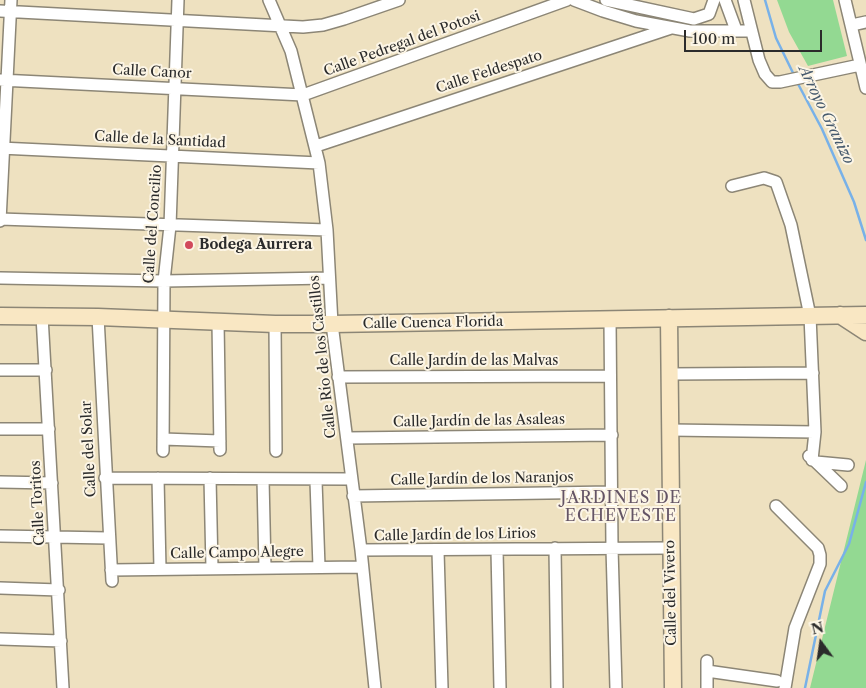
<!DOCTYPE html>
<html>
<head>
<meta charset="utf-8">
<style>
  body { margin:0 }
  #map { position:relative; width:866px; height:688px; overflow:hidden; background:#eee1c0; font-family:"Libre Caslon Text",serif }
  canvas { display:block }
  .north { position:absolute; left:796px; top:618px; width:50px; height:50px; -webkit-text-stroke:4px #fcf5e5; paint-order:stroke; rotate:346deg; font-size:14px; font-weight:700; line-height:20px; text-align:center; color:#2b2b2b }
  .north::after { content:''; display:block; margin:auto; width:18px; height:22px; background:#2b2b2b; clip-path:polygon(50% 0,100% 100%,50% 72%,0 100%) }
  .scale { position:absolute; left:684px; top:30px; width:138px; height:22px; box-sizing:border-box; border:2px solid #2b2b2b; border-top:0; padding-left:6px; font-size:15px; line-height:18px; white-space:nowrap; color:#2b2b2b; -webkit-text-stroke:4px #fcf5e5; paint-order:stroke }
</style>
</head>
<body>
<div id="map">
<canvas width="866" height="688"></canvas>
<div class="north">N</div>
<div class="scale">100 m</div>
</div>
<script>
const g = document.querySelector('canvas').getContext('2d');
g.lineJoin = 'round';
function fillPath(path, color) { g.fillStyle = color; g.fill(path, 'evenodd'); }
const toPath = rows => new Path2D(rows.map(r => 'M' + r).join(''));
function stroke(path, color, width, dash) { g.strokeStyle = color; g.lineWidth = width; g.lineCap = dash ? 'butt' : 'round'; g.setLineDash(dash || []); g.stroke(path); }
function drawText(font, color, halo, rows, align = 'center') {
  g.font = font + ' "Libre Caslon Text",serif'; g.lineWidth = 4; g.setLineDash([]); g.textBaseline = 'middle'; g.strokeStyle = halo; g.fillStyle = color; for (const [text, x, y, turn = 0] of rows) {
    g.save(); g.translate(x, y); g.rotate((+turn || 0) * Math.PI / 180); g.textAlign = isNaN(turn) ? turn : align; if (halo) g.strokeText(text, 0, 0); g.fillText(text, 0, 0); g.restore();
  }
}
fillPath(toPath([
  [777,0,833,0,847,56,808,66,789,32],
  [866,460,866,688,810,688]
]), '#93d992');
stroke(toPath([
  [765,0,776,38,795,77],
  [797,82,822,129,854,202,866,240],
  [805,688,825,591,849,544,866,482]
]), '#78b1e8', 2.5);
const street = toPath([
  [269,0,291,51,319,163,327,230,332,324,361,550,375,688],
  [574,0,603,11,636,21,690,31,751,31],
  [606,0,694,19,709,14,714,0],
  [725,0,736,30],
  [744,0,759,60,765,74,772,82,780,82,860,65],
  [845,0,866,88],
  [0,11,303,27,323,25,344,19,399,0],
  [852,25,866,22],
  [0,80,303,95,567,0],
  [316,146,671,28],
  [0,148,319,163],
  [732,186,764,178,776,182,791,225,810,316,815,432,812,460],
  [0,219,327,230],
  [0,221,11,0],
  [0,278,164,281,328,278],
  [42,316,63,688],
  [98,317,112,581],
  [610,320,612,548,616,688],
  [218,322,220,450],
  [275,324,276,451],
  [0,370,46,370],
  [671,374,813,373],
  [338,377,610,376],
  [0,429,49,429],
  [670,430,815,432],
  [347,438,612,435],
  [163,439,220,441],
  [163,451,164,281,170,226,178,0],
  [809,456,816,462,848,465],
  [816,462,841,486],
  [105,478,351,479],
  [158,478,160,569],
  [210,478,212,568],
  [263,479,265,568],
  [316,481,319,567],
  [0,482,52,483],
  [353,496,612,492],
  [776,506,818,548,820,555,820,564,795,628,785,688],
  [0,536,108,538],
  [555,548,557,688],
  [361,550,670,548],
  [497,550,500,688],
  [438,551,442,688],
  [111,570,362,567],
  [0,588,59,590],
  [0,639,61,641],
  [707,671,777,681],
  [707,688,707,661]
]);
const secondary = toPath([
  [840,315,866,332],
  [0,316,98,317,275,324,332,324,866,315],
  [669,318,673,688]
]);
stroke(street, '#8c8676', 14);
stroke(secondary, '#8c8676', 19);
stroke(street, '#fff', 11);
stroke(secondary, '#f9e7c3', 16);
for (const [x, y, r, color] of [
  [189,245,5,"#d1495b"]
]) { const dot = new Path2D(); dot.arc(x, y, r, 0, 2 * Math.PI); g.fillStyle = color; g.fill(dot); stroke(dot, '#fcf5e5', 2); }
drawText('14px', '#2b2b2b', '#fcf5e5', [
  ["Calle Pedregal del Potosi",402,44,-20],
  ["Calle Canor",152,72,3],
  ["Calle Feldespato",489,72,-18],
  ["Calle de la Santidad",160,140,3],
  ["Calle del Concilio",153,224,-86],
  ["Calle Cuenca Florida",433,323,-1],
  ["Calle Río de los Castillos",323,357,-96],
  ["Calle Jardín de las Malvas",474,361],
  ["Calle Jardín de las Asaleas",479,421,-1],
  ["Calle del Solar",89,449,-93],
  ["Calle Jardín de los Naranjos",482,479,-1],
  ["Calle Toritos",38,503,-93],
  ["Calle Jardín de los Lirios",455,535,-1],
  ["Calle Campo Alegre",237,553,-1],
  ["Calle del Vivero",671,593,-91]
]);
drawText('bold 14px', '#2b2b2b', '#fcf5e5', [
  ["Bodega Aurrera",199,245]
], 'left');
drawText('italic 15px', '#465a6d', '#fcf5e5', [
  ["Arroyo Granizo",826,115,64]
]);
g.letterSpacing = '1px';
drawText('16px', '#645465', '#fcf5e5', [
  ["JARDINES DE",621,498],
  ["ECHEVESTE",621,516]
]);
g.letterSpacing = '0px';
</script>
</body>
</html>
